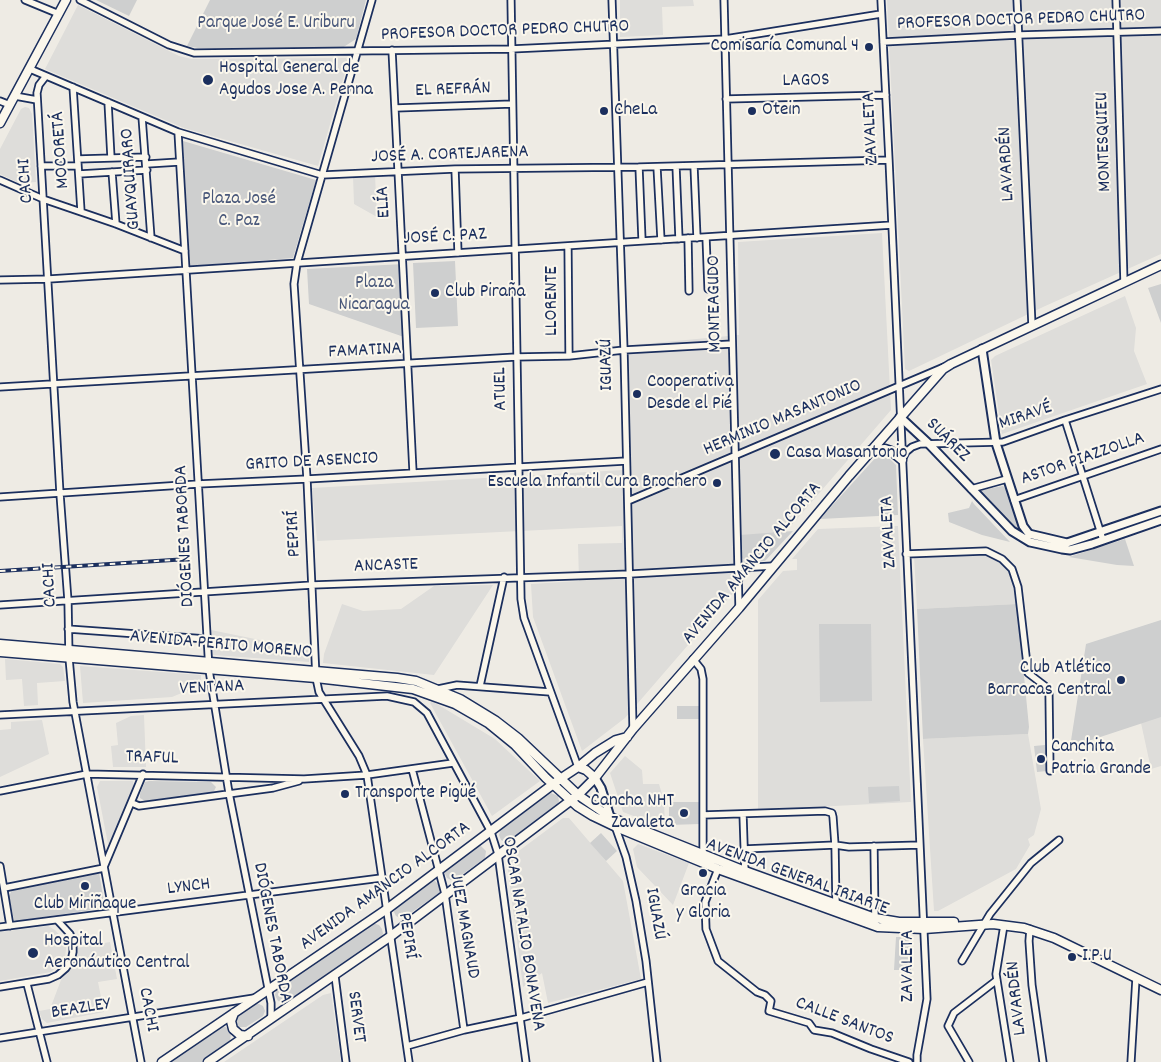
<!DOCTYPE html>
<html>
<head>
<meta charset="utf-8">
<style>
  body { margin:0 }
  canvas { display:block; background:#eeebe4 }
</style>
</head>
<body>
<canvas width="1161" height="1062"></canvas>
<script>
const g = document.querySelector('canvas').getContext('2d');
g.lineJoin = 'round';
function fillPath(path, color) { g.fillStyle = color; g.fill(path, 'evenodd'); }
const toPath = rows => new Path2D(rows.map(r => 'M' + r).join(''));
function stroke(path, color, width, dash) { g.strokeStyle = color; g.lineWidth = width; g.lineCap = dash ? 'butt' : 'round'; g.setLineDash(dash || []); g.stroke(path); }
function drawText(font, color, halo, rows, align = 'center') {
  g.font = font + ' Dekko,sans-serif'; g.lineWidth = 4; g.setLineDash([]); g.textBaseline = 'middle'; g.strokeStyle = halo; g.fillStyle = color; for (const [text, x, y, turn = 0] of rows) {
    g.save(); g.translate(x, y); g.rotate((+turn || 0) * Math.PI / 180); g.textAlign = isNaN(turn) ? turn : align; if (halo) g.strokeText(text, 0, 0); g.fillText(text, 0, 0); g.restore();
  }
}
fillPath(toPath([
  [620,0,693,0,694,6,662,7,663,35,620,37],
  [887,0,1161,0,1161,254,1043,307,909,371,905,369],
  [78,5,179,56,192,59,346,58,348,62,318,166,184,128,45,69],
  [25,107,29,108,32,114,36,182,19,183,0,174,0,149,21,109],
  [375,175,377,217,354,204,353,176],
  [882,233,891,410,625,718,582,751,533,617,531,584,579,581,578,544,622,543,622,526,317,541,312,488,623,470,622,346,739,335,738,242],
  [1125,296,1136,328,1134,351,1147,384,1002,434,991,360,995,356],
  [898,526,911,802,758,810,758,600,783,571,797,570,797,559,792,559,818,529],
  [986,553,1009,569,1016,585,1017,604,917,609,914,556],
  [493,585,434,675,323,663,324,654,342,604,363,611,401,609,434,586],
  [211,630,309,650,309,662,213,655],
  [5,659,60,664,63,667,65,681,37,683,38,705,24,706,22,679,6,680],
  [80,666,201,675,201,685,172,697,83,703],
  [432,701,495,739,540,781,492,816,430,703],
  [144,715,146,767,113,767,111,746,118,745,116,723,131,716],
  [1161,716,1161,766,1151,769,1141,723],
  [42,720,49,754,0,777,0,730,11,729,11,722],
  [1028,734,1041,809,1034,835,1028,839,1030,845,1016,869,938,911,934,911,923,739],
  [625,756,642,770,643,784,659,784,664,801,665,828,623,812,610,773],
  [100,781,133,781,134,787,110,845,108,844,97,787],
  [563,818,569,818,623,881,641,979,548,1003,542,973,523,987,507,863,508,859],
  [638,844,689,863,673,905,637,867,633,849],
  [48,926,55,930,65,941,66,949,65,957,61,963,51,972,0,981,0,932],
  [110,942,117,979,98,982,104,1012,47,1023,42,1019,39,1011,50,1009,61,980,71,969,76,960,77,948],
  [331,993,341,1062,224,1062,323,995]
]), '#deddda');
fillPath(toPath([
  [96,0,137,0,129,16],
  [210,0,366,0,356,39,342,48,198,48,187,46],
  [183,141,316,180,293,258,190,266],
  [455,261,458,326,416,328,413,263],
  [404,264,404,337,309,304,307,269],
  [1161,284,1161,323,1148,288],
  [878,455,887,456,896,465,898,515,820,519],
  [1003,486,1006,489,1023,535,1066,546,1093,540,1075,546,1066,547,1026,537,1019,533,980,493,982,490],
  [972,501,974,504,1010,542,982,535,949,522,948,513,969,508],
  [793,531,765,561,748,562,741,557,740,535],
  [1125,539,1134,566,1117,565,1069,557],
  [1017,604,1029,727,1028,734,923,739,917,609],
  [1161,620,1161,717,1070,747,1086,644],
  [819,624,871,624,872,701,820,702],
  [677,706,701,706,701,719,677,719],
  [1045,745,1047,771,1037,772,1034,746],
  [149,781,211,782,216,787,214,791,212,792,145,801,140,798,140,794,145,782],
  [899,786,900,801,869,803,868,787],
  [551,793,558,796,559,801,557,805,510,841,505,842,501,840,499,835,501,829],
  [669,802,699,802,700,824,669,825],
  [601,833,617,851,606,861,590,843],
  [481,846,486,851,485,858,456,879,451,880,447,878,445,874,445,870,476,847],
  [99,872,105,908,17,921,14,920,9,896,12,890],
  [435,881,440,886,439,893,405,917,400,918,396,916,394,912,396,906,430,882],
  [372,923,379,925,382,929,383,934,380,940,288,1002,284,1003,278,1001,275,995,277,988],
  [896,937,912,937,911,970,894,970],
  [254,1004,259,1004,263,1006,265,1011,263,1016,246,1027,239,1027,235,1022,237,1015],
  [222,1026,228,1028,231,1033,230,1042,202,1062,165,1062]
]), '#cecfcf');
const minor = toPath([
  [25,0,59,14],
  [80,0,169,45,194,53,511,49,725,39,881,14],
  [372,0,297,263,294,284,307,479,316,678,319,692,359,756,367,775,409,1062],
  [511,0,521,599,524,618,578,767],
  [612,0,624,350,633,729],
  [724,0,739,608],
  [881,0,889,160,927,999,917,1055,917,1062],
  [1017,0,1032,326],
  [1116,0,1124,283],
  [883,42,1019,35,1161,31],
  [392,50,413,472],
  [30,69,178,132,322,175,455,169,639,167,889,160],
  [46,76,39,85,37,93,60,494,68,601,69,658,73,702,141,1062],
  [73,87,81,211],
  [15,96,37,100],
  [726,99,886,95],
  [0,101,10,105],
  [108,102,111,158],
  [396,108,512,104],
  [142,117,151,238],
  [178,132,209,670,229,793,271,1003,271,1016,269,1020],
  [78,159,146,157],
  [147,164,179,162],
  [41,166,78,166],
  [676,166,679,239],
  [694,166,697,238],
  [639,167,642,240],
  [657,167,661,240],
  [455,169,458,253],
  [112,172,116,224],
  [79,174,147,170],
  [0,180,43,199,116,224,185,251],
  [706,237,708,289],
  [688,238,689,291],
  [568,246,569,356],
  [0,280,49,279,892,225],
  [0,387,516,357,569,356,624,350,732,344],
  [1065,420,1103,540],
  [902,460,906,452,912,447,920,444,1003,442,1065,420,1161,389],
  [971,489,1007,479],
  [0,497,198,484,307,479,626,461],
  [1014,500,1161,449],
  [628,501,944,367],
  [906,554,986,551,1002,559,1012,569,1018,587,1028,673,1045,686,1049,694,1050,771],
  [0,605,312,585,630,574,773,566],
  [68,629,207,639],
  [693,659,701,669,703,679,703,857],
  [480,686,504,577],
  [438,689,457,685,550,692],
  [0,715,387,696,414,702,427,713,491,832,498,854,526,1062],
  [412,769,445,894,464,1030],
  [0,791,87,774,304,779,367,775,453,763],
  [132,803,139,806,273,788,299,781],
  [743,814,745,874],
  [703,815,825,811,832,813,833,817,835,845,836,907],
  [615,826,626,857,636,901,646,961,657,1062],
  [874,846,875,922],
  [744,849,835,845,849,847,920,845],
  [0,866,10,926],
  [104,867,143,774],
  [718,869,705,902,706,929,718,961,757,992,765,995,771,1001,769,1011,809,1023,814,1030,832,1033,871,1049,909,1062],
  [4,888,104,868],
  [1004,925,996,974,1010,1062],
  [0,927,381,878],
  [1030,929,1029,941,1032,985,1043,1062],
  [962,961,990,914,1031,863,1059,840],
  [335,976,346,1062],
  [27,984,47,1062],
  [0,987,49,979,58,975,66,968,71,961,73,952,73,943,70,934,57,920],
  [0,1038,254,998],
  [407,1046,464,1030,521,1018,648,982],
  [969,1062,948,1026,954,1013,997,980],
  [1131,1062,1136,978]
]);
const tertiary = toPath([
  [982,349,996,443,1023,526,1029,534,1067,543,1161,511],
  [900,417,929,444,1012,531,1030,542,1062,549,1070,550,1092,544,1161,520],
  [595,778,601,788,610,817]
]);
const secondary = toPath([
  [0,123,66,0],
  [871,450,885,449,891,451,902,460],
  [0,644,397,678,416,681,460,699,496,721,518,738,578,795,610,817,745,871,875,918,899,922,954,922],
  [0,652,316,678,413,689,455,704,488,723,515,745,546,778,577,806,593,816,616,827,718,869,878,927,924,929,993,924,1024,928,1054,938,1161,990],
  [578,767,586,770,595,778],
  [234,1013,231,1021,233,1029,240,1035,248,1036],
  [162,1062,387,909,560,779,578,767,595,753,616,740,627,737],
  [208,1062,391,936,578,795,595,778,633,729,739,608,849,476,943,369,951,364,1161,265]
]);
stroke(minor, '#1b2f5e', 9);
stroke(tertiary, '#1b2f5e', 11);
stroke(secondary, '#1b2f5e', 11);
stroke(minor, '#fbf7ec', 5.5);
stroke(tertiary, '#fbf7ec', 7);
stroke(secondary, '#fbf7ec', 8);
const rail = toPath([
  [0,571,188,559]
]);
stroke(rail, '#1b2f5e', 4);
stroke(rail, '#fbf7ec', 2, [5.5]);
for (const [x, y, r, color] of [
  [869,47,5,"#1b2f5e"],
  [208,80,6,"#1b2f5e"],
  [604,111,5,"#1b2f5e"],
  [752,111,5,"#1b2f5e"],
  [435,293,5,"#1b2f5e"],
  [637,394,5,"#1b2f5e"],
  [775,454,6,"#1b2f5e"],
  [717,483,5,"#1b2f5e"],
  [1121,680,5,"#1b2f5e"],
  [1041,759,5,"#1b2f5e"],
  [345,794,5,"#1b2f5e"],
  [684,813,5,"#1b2f5e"],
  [703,873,5,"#1b2f5e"],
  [85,886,5,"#1b2f5e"],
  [33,953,6,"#1b2f5e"],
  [1072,957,5,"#1b2f5e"]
]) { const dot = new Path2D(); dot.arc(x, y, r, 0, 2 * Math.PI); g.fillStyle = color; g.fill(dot); stroke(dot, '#fbf7ec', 2); }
drawText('19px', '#1b2f5e', '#fbf7ec', [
  ["PROFESOR DOCTOR PEDRO CHUTRO",1021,21,-2],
  ["PROFESOR DOCTOR PEDRO CHUTRO",505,32,-2],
  ["LAGOS",806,82,-1],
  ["EL REFRÁN",453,91,-2],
  ["ZAVALETA",872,128,-93],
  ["MONTESQUIEU",1105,142,-92],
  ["MOCORETÁ",62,150,-94],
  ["JOSÉ A. CORTEJARENA",450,156,-2],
  ["LAVARDÉN",1008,164,-93],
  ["GUAYQUIRARO",132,179,-94],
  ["CACHI",27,181,-94],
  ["ELÍA",385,202,-93],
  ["JOSÉ C. PAZ",445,238,-3],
  ["LLORENTE",553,301,-90],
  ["MONTEAGUDO",716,304,-91],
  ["FAMATINA",365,352,-3],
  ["IGUAZÚ",608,365,-91],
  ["ATUEL",502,389,-91],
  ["MIRAVÉ",1026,417,-19],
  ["HERMINIO MASANTONIO",783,419,-23],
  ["SUÁREZ",947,441,45],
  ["ASTOR PIAZZOLLA",1083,460,-19],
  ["GRITO DE ASENCIO",312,463,-3],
  ["ZAVALETA",890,532,-93],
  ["PEPIRÍ",295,534,-93],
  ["DIÓGENES TABORDA",186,536,-93],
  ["AVENIDA AMANCIO ALCORTA",753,564,-50],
  ["ANCASTE",386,567,-2],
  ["CACHI",51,585,-93],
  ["AVENIDA PERITO MORENO",221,646,5],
  ["VENTANA",212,689,-3],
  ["TRAFUL",152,759,2],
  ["AVENIDA GENERAL IRIARTE",797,878,20],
  ["AVENIDA AMANCIO ALCORTA",386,887,-36],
  ["LYNCH",189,888,-7],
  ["IGUAZÚ",654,914,80],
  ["JUEZ MAGNAUD",463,926,80],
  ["DIÓGENES TABORDA",271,933,79],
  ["OSCAR NATALIO BONAVENA",522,934,81],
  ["PEPIRÍ",406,936,81],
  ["ZAVALETA",909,966,-90],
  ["LAVARDÉN",1018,998,-96],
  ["BEAZLEY",81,1010,-9],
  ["CACHI",147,1010,79],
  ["SERVET",355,1017,83],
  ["CALLE SANTOS",844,1022,21]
]);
drawText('19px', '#48577a', '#fbf7ec', [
  ["Parque José E. Uriburu",276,24],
  ["Plaza José",239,200],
  ["C. Paz",239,222],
  ["Plaza",374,284],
  ["Nicaragua",374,306]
]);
drawText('19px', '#1b2f5e', '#fbf7ec', [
  ["Comisaría Comunal 4",859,47,"right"],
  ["Hospital General de",219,69],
  ["Agudos Jose A. Penna",219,91],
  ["CheLa",614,111],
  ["Otein",762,111],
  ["Club Piraña",445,293],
  ["Cooperativa",647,383],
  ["Desde el Pié",647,405],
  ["Casa Masantonio",786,454],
  ["Escuela Infantil Cura Brochero",707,483,"right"],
  ["Club Atlético",1111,669,"right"],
  ["Barracas Central",1111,691,"right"],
  ["Canchita",1051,748],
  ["Patria Grande",1051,770],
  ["Transporte Pigüé",355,794],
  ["Cancha NHT",674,802,"right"],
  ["Zavaleta",674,824,"right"],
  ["Gracia",703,892,"center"],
  ["y Gloria",703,914,"center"],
  ["Club Miriñaque",85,905,"center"],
  ["Hospital",44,942],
  ["Aeronáutico Central",44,964],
  ["I.P.U",1082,957]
], 'left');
</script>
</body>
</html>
